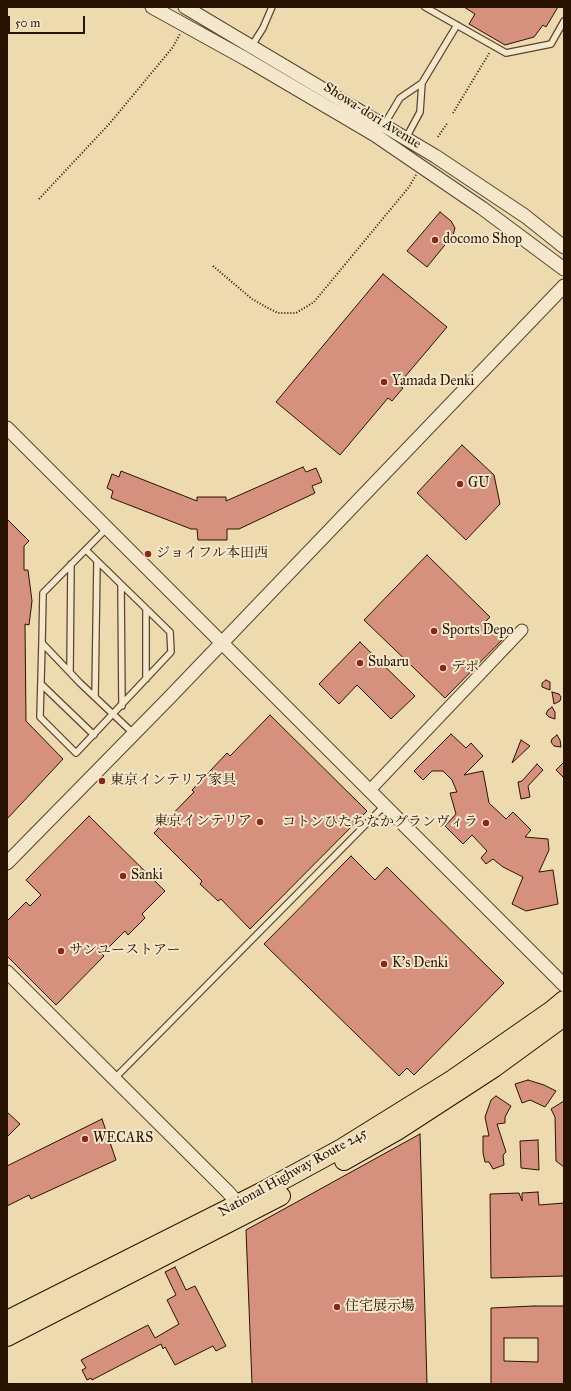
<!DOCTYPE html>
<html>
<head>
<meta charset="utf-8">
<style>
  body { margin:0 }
  #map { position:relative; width:571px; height:1391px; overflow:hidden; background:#eedaaf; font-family:"IM FELL Great Primer",serif }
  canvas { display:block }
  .frame { position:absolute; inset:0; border:8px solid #281300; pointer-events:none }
  .scale { position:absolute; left:8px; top:16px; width:77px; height:18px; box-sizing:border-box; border:2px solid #281300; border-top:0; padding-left:5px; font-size:12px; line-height:14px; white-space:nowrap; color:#281300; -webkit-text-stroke:3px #f4e7cb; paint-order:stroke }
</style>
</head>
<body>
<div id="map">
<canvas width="571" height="1391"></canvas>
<div class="frame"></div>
<div class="scale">50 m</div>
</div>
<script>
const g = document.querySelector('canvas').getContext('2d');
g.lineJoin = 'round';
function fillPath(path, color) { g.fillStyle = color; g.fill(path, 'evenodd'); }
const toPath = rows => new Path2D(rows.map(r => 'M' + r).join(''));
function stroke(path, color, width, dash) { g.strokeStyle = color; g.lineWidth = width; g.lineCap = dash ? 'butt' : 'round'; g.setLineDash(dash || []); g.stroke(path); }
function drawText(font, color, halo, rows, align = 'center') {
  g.font = font + ' "IM FELL Great Primer","Noto Serif JP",serif'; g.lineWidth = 4; g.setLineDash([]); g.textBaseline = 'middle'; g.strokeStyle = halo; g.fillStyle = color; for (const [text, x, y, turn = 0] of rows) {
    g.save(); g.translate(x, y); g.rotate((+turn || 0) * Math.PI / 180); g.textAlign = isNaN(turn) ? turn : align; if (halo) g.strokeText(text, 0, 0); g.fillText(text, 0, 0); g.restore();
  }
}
const building = toPath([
  [464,7,558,7,546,27,543,25,534,37,505,45,469,24,475,14,464,7],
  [440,212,451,221,455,228,453,235,427,267,407,251,440,212],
  [383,274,447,327,398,385,403,388,392,401,388,398,340,455,276,402,383,274],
  [462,445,494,475,500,504,466,540,417,493,462,445],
  [303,467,306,472,316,468,322,482,312,486,315,493,239,529,227,529,227,540,198,540,197,529,191,529,111,498,113,491,107,488,112,474,119,477,121,471,197,501,197,497,226,497,226,501,303,467],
  [7,519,29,541,24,546,24,570,28,570,32,601,29,625,25,624,26,721,63,759,7,819,7,519],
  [427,555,490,617,484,623,502,640,445,698,364,620,427,555],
  [360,642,415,696,391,719,357,685,339,704,319,684,360,642],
  [546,680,550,682,550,690,542,687,542,683,546,680],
  [552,692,559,694,561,697,560,701,554,704,552,692],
  [552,707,555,712,555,719,549,717,546,714,548,710,552,707],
  [270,715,367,811,250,929,221,899,218,901,200,884,202,881,154,833,194,792,192,790,227,753,230,756,270,715],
  [451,734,466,748,471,743,483,756,464,775,483,771,489,803,506,819,513,812,531,830,525,837,548,839,549,850,539,872,553,870,558,904,526,911,512,904,523,877,503,867,493,859,486,864,481,858,487,851,472,835,463,844,445,826,456,814,450,793,457,792,452,780,443,771,432,771,423,780,414,771,451,734],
  [557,735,560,740,561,747,554,746,551,742,552,739,557,735],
  [521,740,530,746,512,763,521,740],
  [564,762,564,778,556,770,564,762],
  [537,764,543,770,528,786,530,797,521,799,518,782,522,781,537,764],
  [89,816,165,891,142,914,145,918,128,935,125,931,102,954,104,956,56,1005,7,956,7,921,26,902,30,906,41,895,26,880,89,816],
  [351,856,375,880,387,867,504,983,414,1075,407,1068,399,1076,264,944,351,856],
  [528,1080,544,1085,556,1091,545,1107,530,1100,522,1103,515,1084,528,1080],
  [496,1096,511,1106,505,1117,505,1123,497,1124,506,1152,503,1155,504,1165,493,1169,489,1162,485,1162,483,1153,483,1136,489,1136,485,1117,491,1100,496,1096],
  [564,1101,564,1167,556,1161,555,1117,551,1109,564,1101],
  [7,1112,20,1124,7,1137,7,1112],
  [102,1119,116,1160,31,1199,29,1195,7,1206,7,1166,102,1119],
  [420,1134,427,1384,252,1384,246,1230,420,1134],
  [538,1140,539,1170,521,1168,520,1141,538,1140],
  [538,1192,539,1205,564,1203,564,1276,491,1278,490,1194,519,1193,522,1201,522,1193,538,1192],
  [175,1267,186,1290,195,1286,226,1346,216,1351,213,1346,175,1365,165,1347,163,1349,161,1344,92,1380,91,1378,87,1380,82,1370,86,1368,81,1360,148,1325,155,1338,179,1324,167,1300,176,1295,165,1272,175,1267],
  [534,1306,564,1306,564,1384,491,1384,491,1308,534,1306],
  [504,1338,538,1338,538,1362,504,1361,504,1338]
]);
fillPath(building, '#d6917e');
stroke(building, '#281300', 1);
const service = toPath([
  [425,7,506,53,551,44,564,21],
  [251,47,263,28,272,7],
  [384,125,400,98,422,83],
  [406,138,420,112,422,83,457,25],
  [107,528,43,593,42,643,80,683,134,734],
  [121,585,122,706],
  [146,609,146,679],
  [42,643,40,717,76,753,171,652,170,632,86,550],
  [70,672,71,564],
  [41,684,94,735],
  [95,697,97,562],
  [114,1079,384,806]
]);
const minor = toPath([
  [370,790,522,630]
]);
const tertiary = toPath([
  [152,7,246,59,375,135,482,208,564,269],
  [185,7,435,156,525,216,564,247],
  [7,428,564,985],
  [7,863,169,698,564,286],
  [7,972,228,1192,238,1204]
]);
const trunk = toPath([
  [344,1161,397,1131,494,1068,564,1017],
  [7,1320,263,1191,342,1148,453,1079,552,1010,564,1000],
  [7,1337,281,1196]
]);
stroke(service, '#5a452c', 8);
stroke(minor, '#5a452c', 13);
stroke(tertiary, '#5a452c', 15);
stroke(trunk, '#281300', 20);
stroke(toPath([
  [453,113,490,52],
  [438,137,448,122],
  [39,199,110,123,173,47,180,34],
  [213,266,252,299,266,307,278,313,296,313,314,302,409,187,416,175]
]), '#281300', 2, [1, 2]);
stroke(service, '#f4e7cb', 5.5);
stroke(minor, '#f4e7cb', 11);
stroke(tertiary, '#f4e7cb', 13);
stroke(trunk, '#eedaaf', 18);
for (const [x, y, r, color] of [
  [435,240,4,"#8f2418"],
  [384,382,4,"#8f2418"],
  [460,484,4,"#8f2418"],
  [148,554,4,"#8f2418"],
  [434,631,4,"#8f2418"],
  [360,663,4,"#8f2418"],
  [443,668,4,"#8f2418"],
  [102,781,4,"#8f2418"],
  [260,822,4,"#8f2418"],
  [486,823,4,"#8f2418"],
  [123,876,4,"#8f2418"],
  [61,951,4,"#8f2418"],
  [384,964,4,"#8f2418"],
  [85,1139,4,"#8f2418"],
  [337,1307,4,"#8f2418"]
]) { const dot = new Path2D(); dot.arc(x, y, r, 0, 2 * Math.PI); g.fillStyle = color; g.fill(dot); stroke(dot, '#f4e7cb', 1.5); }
drawText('14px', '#281300', '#f4e7cb', [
  ["Showa-dori Avenue",372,116,32],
  ["National Highway Route 245",293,1173,-29]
]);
drawText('14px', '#281300', '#f4e7cb', [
  ["docomo Shop",443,240],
  ["Yamada Denki",392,382],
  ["GU",468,484],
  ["ジョイフル本田西",156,554],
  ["Sports Depo",442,631],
  ["Subaru",368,663],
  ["デポ",451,668],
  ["東京インテリア家具",110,781],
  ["東京インテリア",252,822,"right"],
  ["コトンひたちなかグランヴィラ",478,823,"right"],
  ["Sanki",131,876],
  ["サンユーストアー",69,951],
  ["K's Denki",392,964],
  ["WECARS",93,1139],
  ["住宅展示場",345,1307]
], 'left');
</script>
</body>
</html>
